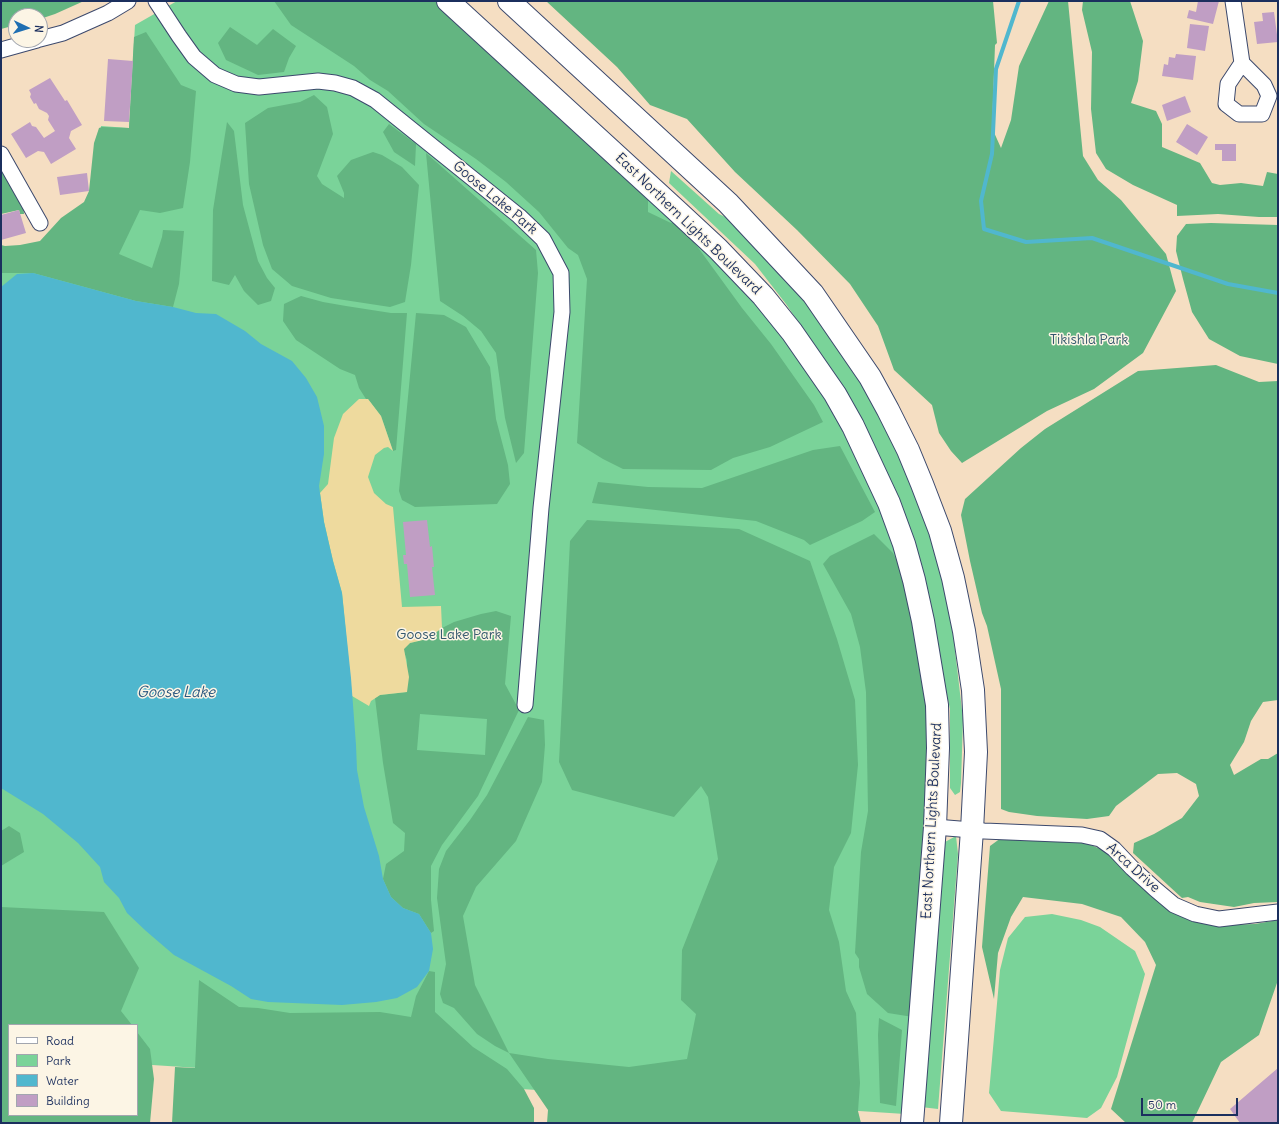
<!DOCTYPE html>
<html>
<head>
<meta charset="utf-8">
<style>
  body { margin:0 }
  #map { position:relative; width:1279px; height:1124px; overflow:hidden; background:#f5dec2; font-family:Delius,sans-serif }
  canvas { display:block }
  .frame { position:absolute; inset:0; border:2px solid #1b2f5e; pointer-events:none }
  .legend { position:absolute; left:8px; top:1024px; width:130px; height:92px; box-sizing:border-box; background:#fcf5e5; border:1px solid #a2a6af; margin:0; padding:5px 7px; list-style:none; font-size:12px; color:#1b2f5e }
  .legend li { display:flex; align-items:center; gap:8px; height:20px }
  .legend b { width:20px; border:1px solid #a2a6af }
  .north { position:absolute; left:8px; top:8px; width:40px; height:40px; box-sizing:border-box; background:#fcf5e5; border:1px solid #a2a6af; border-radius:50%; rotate:94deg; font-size:11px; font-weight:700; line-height:16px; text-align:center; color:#1b2f5e }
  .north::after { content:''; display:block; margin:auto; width:14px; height:18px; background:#1f6fb2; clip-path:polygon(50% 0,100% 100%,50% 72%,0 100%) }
  .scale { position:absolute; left:1141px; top:1098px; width:97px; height:18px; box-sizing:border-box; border:2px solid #1b2f5e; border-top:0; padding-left:5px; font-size:12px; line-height:14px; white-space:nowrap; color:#1b2f5e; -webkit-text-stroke:3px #fcf5e5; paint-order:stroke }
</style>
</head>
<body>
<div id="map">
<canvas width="1279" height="1124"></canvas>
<div class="frame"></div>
<ul class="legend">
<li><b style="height:5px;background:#fff"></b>Road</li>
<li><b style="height:11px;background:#7ad399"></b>Park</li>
<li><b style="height:11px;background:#50b7ce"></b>Water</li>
<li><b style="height:11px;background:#c09ec4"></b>Building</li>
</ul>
<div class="north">N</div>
<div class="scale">50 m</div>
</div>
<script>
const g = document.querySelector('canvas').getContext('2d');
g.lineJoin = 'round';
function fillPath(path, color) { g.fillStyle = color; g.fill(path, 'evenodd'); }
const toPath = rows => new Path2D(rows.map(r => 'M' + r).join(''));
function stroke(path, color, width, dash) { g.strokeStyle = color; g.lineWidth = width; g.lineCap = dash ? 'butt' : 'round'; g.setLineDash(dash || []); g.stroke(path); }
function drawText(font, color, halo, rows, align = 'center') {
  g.font = font + ' Delius,sans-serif'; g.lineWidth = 3; g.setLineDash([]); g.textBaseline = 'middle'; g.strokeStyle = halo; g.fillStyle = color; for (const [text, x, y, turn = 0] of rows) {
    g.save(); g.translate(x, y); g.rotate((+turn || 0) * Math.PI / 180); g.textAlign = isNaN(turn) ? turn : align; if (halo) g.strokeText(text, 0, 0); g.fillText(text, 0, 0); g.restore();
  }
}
fillPath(toPath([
  [177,1,441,1,747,286,837,410,893,535,926,675,905,1114,137,1064,137,1025,9,1025,1,1055,1,268,93,250,101,126,129,128,135,25],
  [671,171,719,214,740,224,808,301,878,409,910,476,926,522,941,574,953,633,963,719,961,783,960,792,955,795,950,788,950,709,929,613,807,335,786,304,755,264,669,183],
  [956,836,958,854,938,1109,921,1107,938,855,945,842],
  [1052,914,1081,920,1100,927,1135,951,1145,974,1117,1077,1101,1108,1087,1118,1001,1111,989,1093,1000,970,1008,938,1025,917]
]), '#7ad399');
fillPath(toPath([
  [1,1,84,1,55,14,40,19,40,16,16,16,16,25,1,29],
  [274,1,435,1,437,2,518,72,648,192,648,212,671,223,678,220,742,308,771,344,814,405,823,422,770,447,733,458,711,470,623,469,603,459,577,443,587,279,578,255,568,248,539,212,506,182,476,159,424,124,388,91,370,80,354,66,291,25],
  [546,1,993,1,997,43,995,45,992,128,1001,148,1011,120,1019,66,1049,1,1068,1,1083,156,1098,180,1121,200,1166,254,1176,291,1143,353,1094,389,1047,411,962,463,951,451,939,433,932,405,894,370,878,326,850,284,797,230,735,172,687,119,650,105,617,67],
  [1083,1,1130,1,1143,41,1138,81,1131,103,1156,111,1162,124,1162,147,1200,163,1212,183,1220,185,1241,183,1263,186,1267,172,1278,174,1278,217,1259,217,1218,214,1177,216,1177,205,1133,185,1106,169,1096,153,1091,109,1092,52,1082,10],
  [230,27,257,45,273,29,296,46,289,58,284,72,258,75,226,60,218,43],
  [146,32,181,85,196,91,190,162,183,208,160,213,140,210,119,254,152,268,162,237,163,230,184,231,179,284,173,307,136,301,33,273,1,273,1,245,5,246,20,245,40,241,61,218,84,202,89,191,94,143,99,128,102,127,129,128,134,37],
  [314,95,327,107,333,134,317,176,322,184,344,198,344,193,337,176,351,160,373,152,382,155,402,167,419,185,411,265,405,302,390,307,331,298,292,286,272,269,263,245,249,184,245,123,268,108,300,102],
  [227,122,234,131,243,205,258,261,267,278,275,288,271,301,258,305,244,291,235,275,229,285,212,281,213,210],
  [389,124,416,144,415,166,394,152,383,132],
  [426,153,536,250,538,273,524,453,516,463,505,418,496,353,481,331,463,316,440,301],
  [1,161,23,203,24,214,20,214,19,210,1,214],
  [1211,223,1278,225,1278,364,1240,356,1209,339,1192,312,1183,279,1176,251,1177,236,1186,224],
  [301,296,323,302,346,306,391,313,407,313,396,450,393,451,381,416,368,399,366,399,359,388,355,375,340,369,296,340,283,321,284,304],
  [416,313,444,315,466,327,490,367,496,419,508,465,510,484,497,504,415,507,402,500,399,491],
  [1216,365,1259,382,1278,381,1278,700,1263,702,1251,721,1244,742,1230,765,1234,775,1261,759,1268,759,1278,753,1278,902,1254,903,1234,907,1200,902,1188,897,1182,898,1133,853,1134,843,1154,834,1182,818,1199,796,1196,784,1177,773,1158,774,1116,806,1109,816,1087,819,1037,816,1009,812,1001,809,1001,689,987,626,982,613,970,561,961,515,965,499,1021,448,1045,429,1138,371],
  [840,446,875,512,862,521,810,545,804,540,756,521,592,503,598,482,648,487,702,488,813,450],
  [587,520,739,529,810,561,837,639,855,700,858,765,851,833,834,867,829,910,839,942,846,991,856,1013,860,1083,858,1111,861,1123,547,1123,548,1110,509,1053,495,1046,477,1034,454,1008,443,1003,440,994,446,964,437,898,439,869,446,851,470,820,487,795,528,717,544,720,545,745,542,782,516,841,476,887,463,916,475,985,509,1053,548,1059,629,1067,687,1059,696,1014,681,1000,682,950,718,859,708,797,701,786,674,817,572,790,559,762,570,541],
  [874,534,893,553,905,578,919,640,931,740,913,1017,888,1013,867,994,859,967,859,959,855,953,861,852,868,811,866,692,860,647,851,614,823,564,830,556],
  [496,611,511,616,505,684,519,710,478,796,442,845,431,866,431,900,434,931,431,933,419,914,403,908,391,897,383,879,386,864,404,851,405,833,393,823,383,763,375,698,380,695,407,692,407,660,403,649,410,643,427,639,442,628,454,622,481,614],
  [420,714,487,719,485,755,417,750],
  [9,826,20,833,24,852,1,866,1,831],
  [1001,838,1081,841,1103,850,1125,869,1159,903,1174,911,1224,925,1255,924,1278,920,1278,980,1259,1035,1221,1062,1192,1123,1126,1123,1111,1109,1156,965,1145,942,1121,917,1082,904,1023,897,1011,917,998,953,994,999,982,947,990,846],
  [1,907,104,912,139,968,121,1011,132,1025,9,1025,9,1115,137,1115,137,1032,150,1049,154,1079,150,1123,1,1123],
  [429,971,435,972,435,1012,473,1047,507,1069,524,1089,534,1108,534,1123,172,1123,175,1067,195,1068,199,980,239,1007,258,1008,290,1013,380,1012,411,1017,416,996],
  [879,1018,902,1030,896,1106,880,1103,878,1035]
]), '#63b581');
fillPath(toPath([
  [359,399,368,399,381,416,393,451,388,447,384,448,375,455,368,477,374,493,386,504,393,507,402,607,441,606,442,628,427,639,410,643,404,649,409,677,407,692,380,695,371,701,369,706,352,696,342,593,333,561,324,522,320,493,328,484,334,438,343,414]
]), '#eeda9e');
fillPath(toPath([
  [33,273,136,301,173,307,196,313,216,314,245,331,261,344,292,361,306,378,317,397,324,426,324,454,319,486,324,522,333,561,342,593,351,678,356,745,357,770,364,807,379,856,383,879,391,897,403,908,419,914,431,933,433,949,429,971,417,987,397,998,376,1002,342,1005,268,1002,251,999,231,986,174,955,146,931,127,913,119,898,104,882,100,867,78,843,43,814,1,788,1,287,17,274]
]), '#50b7ce');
stroke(toPath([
  [1019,1,996,69,992,154,981,201,984,229,1026,242,1092,238,1228,284,1278,293]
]), '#50b7ce', 4);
fillPath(toPath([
  [1198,1,1219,1,1213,24,1187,18,1189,10,1196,12],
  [1274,12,1278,42,1257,44,1254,22,1263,21,1262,13],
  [1190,24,1209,26,1205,51,1187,48],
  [1176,54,1196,56,1193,80,1162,76,1164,64,1168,65,1169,57,1175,58],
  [108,59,133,61,129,122,104,121],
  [50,78,65,101,67,100,82,125,71,131,69,138,76,149,51,164,44,152,38,151,26,158,11,134,30,122,32,126,36,127,44,138,55,131,48,120,49,116,47,113,39,109,36,103,34,104,30,97,31,94,29,90],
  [1185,96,1191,112,1167,121,1162,105],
  [1187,124,1208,137,1197,155,1176,142],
  [1215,144,1236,144,1236,161,1222,161,1222,150,1215,150],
  [87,173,89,191,60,195,57,177],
  [19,210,26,233,1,240,1,215],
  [427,520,430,547,432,546,434,567,432,567,435,595,410,597,407,564,404,564,403,555,406,555,403,522],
  [1278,1068,1278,1123,1240,1123,1230,1109]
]), '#c09ec4');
const minor = toPath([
  [156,1,179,36,194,57,215,75,236,84,259,87,318,81,335,83,353,88,375,100,519,216,543,239,561,273,562,312,541,508,525,705],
  [1233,1,1242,63,1264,85,1269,96,1262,114,1239,114,1226,104,1228,84,1242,63],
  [40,39,63,33,108,13,128,1],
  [1,50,37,40],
  [1,154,40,223],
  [935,827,984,831,1082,835,1100,839,1114,849,1132,868,1155,889,1174,905,1195,914,1219,919,1278,912]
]);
const primary = toPath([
  [448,1,676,210,718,249,763,296,792,332,835,394,853,426,889,503,904,544,914,580,923,621,937,705,938,748,935,827,912,1123],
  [509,1,728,203,813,294,870,377,888,410,908,450,922,484,940,531,953,578,964,631,973,690,976,752,972,830,951,1123]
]);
stroke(minor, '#3c496d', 17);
stroke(primary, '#3c496d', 24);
stroke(minor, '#fff', 15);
stroke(primary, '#fff', 22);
drawText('14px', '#1b2f5e', '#fcf5e5', [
  ["Goose Lake Park",495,198,40],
  ["East Northern Lights Boulevard",688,224,44],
  ["East Northern Lights Boulevard",932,821,-87],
  ["Arca Drive",1133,868,42]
]);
drawText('14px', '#33586d', '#fcf5e5', [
  ["Tikishla Park",1089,340],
  ["Goose Lake Park",449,635]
]);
drawText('italic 15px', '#2b5880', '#fcf5e5', [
  ["Goose Lake",176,693]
]);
</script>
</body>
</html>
